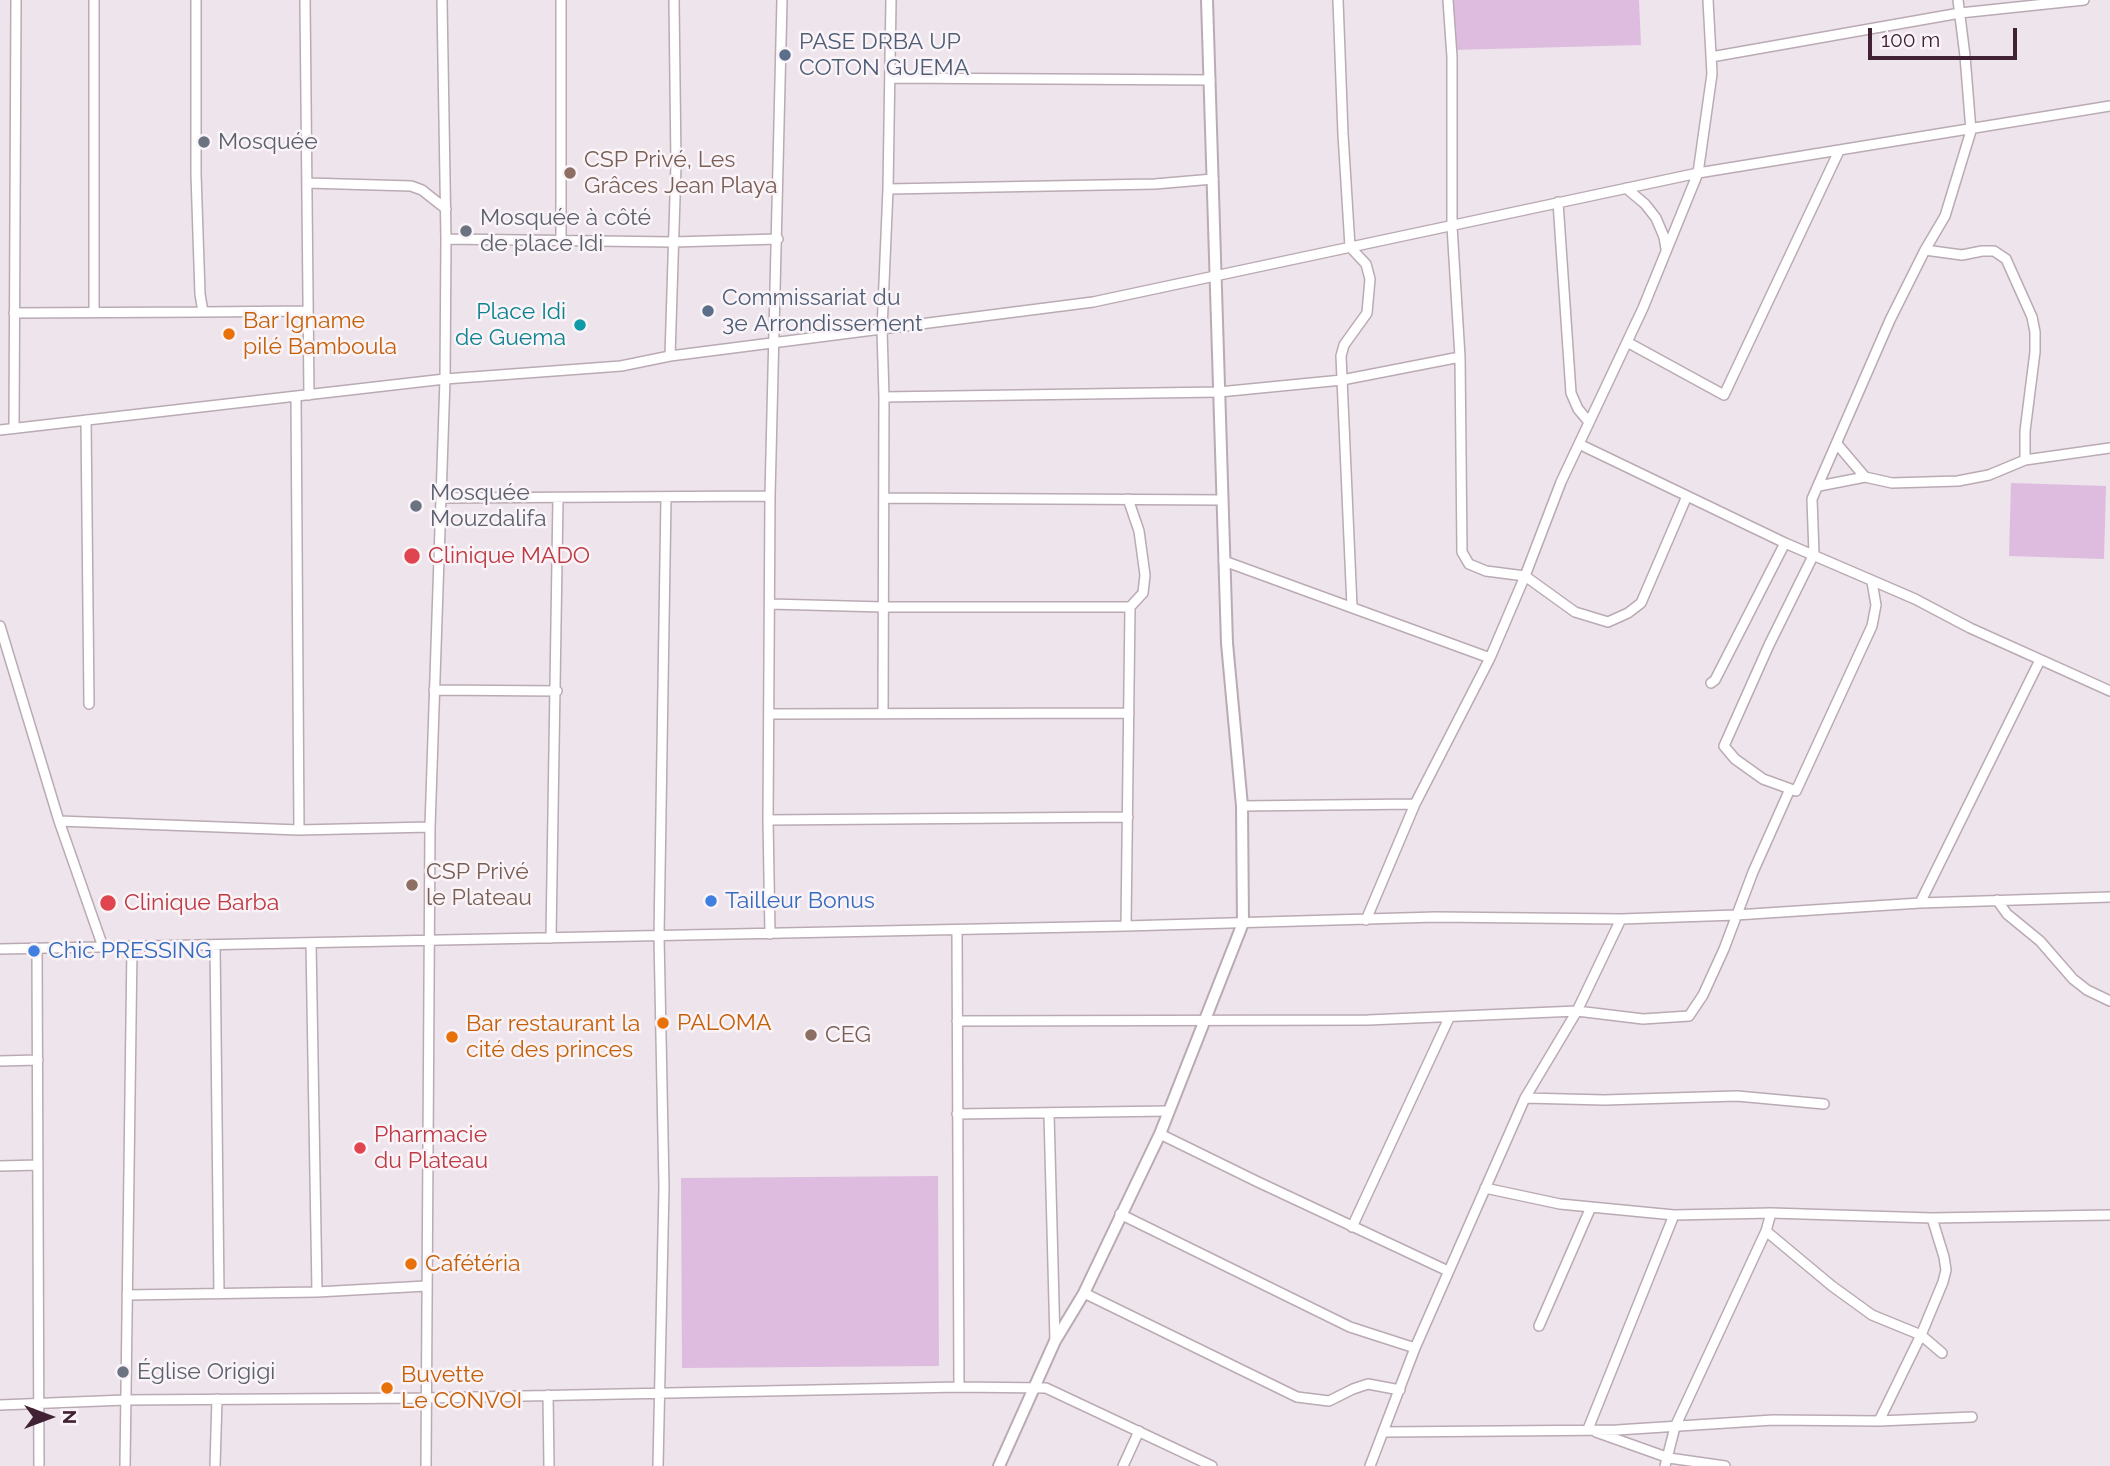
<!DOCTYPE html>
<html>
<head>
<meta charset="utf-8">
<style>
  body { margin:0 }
  #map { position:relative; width:2110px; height:1466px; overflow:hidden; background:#eee4eb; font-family:Raleway,sans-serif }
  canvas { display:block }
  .north { position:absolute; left:14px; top:1382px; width:70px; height:70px; -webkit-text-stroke:5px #faf4f9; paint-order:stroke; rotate:90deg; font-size:19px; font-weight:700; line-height:28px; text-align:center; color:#412234 }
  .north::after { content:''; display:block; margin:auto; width:24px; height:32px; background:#412234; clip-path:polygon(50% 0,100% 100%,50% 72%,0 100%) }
  .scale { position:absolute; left:1868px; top:28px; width:149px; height:32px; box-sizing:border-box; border:4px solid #412234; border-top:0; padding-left:9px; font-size:21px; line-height:24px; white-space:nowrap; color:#412234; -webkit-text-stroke:5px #faf4f9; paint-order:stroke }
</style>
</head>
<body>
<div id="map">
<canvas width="2110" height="1466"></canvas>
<div class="north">N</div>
<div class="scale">100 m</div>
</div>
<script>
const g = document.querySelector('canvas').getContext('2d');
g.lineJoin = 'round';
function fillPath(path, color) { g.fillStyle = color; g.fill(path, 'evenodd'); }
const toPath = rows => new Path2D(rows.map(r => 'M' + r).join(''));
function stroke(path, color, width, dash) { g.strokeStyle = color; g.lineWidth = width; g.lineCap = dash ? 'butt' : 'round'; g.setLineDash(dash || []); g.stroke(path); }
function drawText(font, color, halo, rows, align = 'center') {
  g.font = font + ' Raleway,sans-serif'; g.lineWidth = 5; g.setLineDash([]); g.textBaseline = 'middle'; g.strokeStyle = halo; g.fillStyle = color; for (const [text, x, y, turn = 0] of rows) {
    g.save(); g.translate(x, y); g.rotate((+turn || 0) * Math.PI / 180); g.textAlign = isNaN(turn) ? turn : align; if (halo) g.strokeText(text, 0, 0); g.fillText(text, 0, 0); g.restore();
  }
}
fillPath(toPath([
  [1451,0,1639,0,1641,45,1452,50],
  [2011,483,2106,486,2104,559,2009,556],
  [938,1176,939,1366,682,1368,681,1178]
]), '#debce0');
const minor = toPath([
  [94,0,94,311],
  [196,0,196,174,200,294,203,312,308,311],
  [305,0,309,395],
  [561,0,561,241],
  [1338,0,1343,134,1350,247,1366,264,1370,279,1367,313,1344,345,1341,356,1352,607],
  [1448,0,1452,57,1452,226,1460,357,1462,552,1469,564,1486,571,1525,576,1575,612,1608,622,1628,613,1641,603,1687,496],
  [1711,57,1960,13,2084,0],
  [890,78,1210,80],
  [307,183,411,186,422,190,446,209],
  [1626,188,1645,204,1656,218,1664,237,1666,249],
  [888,189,1155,184,1213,179],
  [1558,202,1571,393,1578,409,1589,422],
  [446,239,673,242,778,239],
  [1925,250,1962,255,1982,251,1994,251,2006,259,2032,317,2035,332,2035,352,2025,431,2025,460],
  [14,313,203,312],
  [1627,342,1724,395,1839,151],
  [670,356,676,165,674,0],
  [296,397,299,830],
  [884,397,1219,392,1342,380,1460,357],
  [86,420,89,704],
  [14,428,16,0],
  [0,430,445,379,621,366,670,356,1093,302,1698,173,2110,106],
  [1579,444,1785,543,1915,599,1970,628,2110,691],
  [1837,444,1865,477],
  [1819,486,1865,477,1892,483,1958,481,1989,475,2025,460,2110,448],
  [441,498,770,496],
  [884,498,1222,500],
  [1224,561,1490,658],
  [1872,582,1876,605,1872,626,1796,791,1763,779,1735,759,1724,746,1769,645,1814,554,1812,499,1890,320,1925,250,1945,216,1971,131,1965,56,1958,0],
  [770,604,883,607,1130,607,1143,593,1145,575,1139,531,1128,499],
  [0,626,59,821,103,947],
  [1711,683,1715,680,1785,543],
  [434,690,557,691],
  [769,714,1129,713],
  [883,714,884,397,882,330,888,189,891,0],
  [1242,806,1415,804],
  [768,820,1128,817],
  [59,821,299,830,430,827],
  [1997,900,2007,914,2040,941,2073,979,2087,990,2110,1001],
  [1920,903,2040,660],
  [1621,919,1736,915,1920,903,2110,897],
  [1366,920,1415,804,1490,658,1525,576,1561,482,1643,308,1698,173,1712,74,1708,0],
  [1126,926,1130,607],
  [957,930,959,1387],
  [770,934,768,820,770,496,782,0],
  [551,938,558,498],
  [311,943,317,1292],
  [215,945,219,1294],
  [0,949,1126,926,1436,917,1621,919,1577,1011,1525,1098,1415,1348,1370,1466],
  [37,949,39,1466],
  [957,1021,1368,1020,1577,1011,1643,1019,1689,1016,1703,995,1724,949,1753,872,1790,789],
  [0,1061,38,1060],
  [1525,1098,1604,1100,1737,1096,1824,1104],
  [957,1114,1169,1111],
  [1049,1114,1055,1341],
  [1160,1134,1258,1182,1448,1271],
  [0,1166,38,1165],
  [1485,1188,1560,1204,1674,1215,1771,1213,1932,1218,2110,1215],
  [1120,1214,1350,1327,1415,1348],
  [1352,1227,1449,1018],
  [1766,1231,1832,1286,1872,1315,1921,1335,1942,1353],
  [1084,1293,1297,1397,1329,1401,1353,1389,1368,1384,1400,1390],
  [127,1295,317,1292,426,1286],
  [1539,1326,1591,1207],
  [548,1395,549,1466],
  [0,1405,125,1400,427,1398,959,1387,1046,1388,1212,1466],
  [1879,1421,1921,1335,1943,1282,1946,1270,1944,1257,1932,1218],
  [1588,1429,1674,1215],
  [1385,1432,1617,1430,1773,1420,1879,1421,1972,1417],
  [1596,1432,1669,1458,1725,1466],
  [125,1466,132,947],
  [215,1466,217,1399],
  [426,1466,430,827,445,379,446,239,442,0],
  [658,1466,664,1187,659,936,666,497],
  [1123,1466,1139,1431],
  [1665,1466,1675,1427,1766,1231,1771,1213]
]);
const tertiary = toPath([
  [999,1466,1055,1341,1084,1293,1160,1134,1243,923,1242,806,1227,643,1207,0]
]);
stroke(minor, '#baaab4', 12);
stroke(tertiary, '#baaab4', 14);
stroke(minor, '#fff', 9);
stroke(tertiary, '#fff', 10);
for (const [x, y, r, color] of [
  [785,55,7,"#5c6f8a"],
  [204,142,7,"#6b7280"],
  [570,173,7,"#8d6e63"],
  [466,231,7,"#6b7280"],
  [708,311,7,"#5c6f8a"],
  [580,325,7,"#0f9aa8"],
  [229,334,7,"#e8710a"],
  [416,506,7,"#6b7280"],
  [412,556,9,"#e0444e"],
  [412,885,7,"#8d6e63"],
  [711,901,7,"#3f7fe0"],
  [108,903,9,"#e0444e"],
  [34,951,7,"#3f7fe0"],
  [663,1023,7,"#e8710a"],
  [811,1035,7,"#8d6e63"],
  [452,1037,7,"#e8710a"],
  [360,1148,7,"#e0444e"],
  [411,1264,7,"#e8710a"],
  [123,1372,7,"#6b7280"],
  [387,1388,7,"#e8710a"]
]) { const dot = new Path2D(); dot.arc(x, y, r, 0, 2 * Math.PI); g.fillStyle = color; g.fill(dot); stroke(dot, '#faf4f9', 2.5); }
drawText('23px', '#4e5e75', '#faf4f9', [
  ["PASE DRBA UP",799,42],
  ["COTON GUEMA",799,68],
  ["Commissariat du",722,298],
  ["3e Arrondissement",722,324]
], 'left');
drawText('23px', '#5b616d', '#faf4f9', [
  ["Mosquée",218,142],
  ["Mosquée à côté",480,218],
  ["de place Idi",480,244],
  ["Mosquée",430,493],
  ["Mouzdalifa",430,519],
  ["Église Origigi",137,1372]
], 'left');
drawText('23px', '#785e54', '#faf4f9', [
  ["CSP Privé, Les",584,160],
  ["Grâces Jean Playa",584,186],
  ["CSP Privé",426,872],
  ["le Plateau",426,898],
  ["CEG",825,1035]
], 'left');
drawText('23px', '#0d838f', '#faf4f9', [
  ["Place Idi",566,312],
  ["de Guema",566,338]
], 'right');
drawText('23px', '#c56008', '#faf4f9', [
  ["Bar Igname",243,321],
  ["pilé Bamboula",243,347],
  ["PALOMA",677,1023],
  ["Bar restaurant la",466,1024],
  ["cité des princes",466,1050],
  ["Cafétéria",425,1264],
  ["Buvette",401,1375],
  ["Le CONVOI",401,1401]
], 'left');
drawText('23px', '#be3a42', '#faf4f9', [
  ["Clinique MADO",428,556],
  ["Clinique Barba",124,903],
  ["Pharmacie",374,1135],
  ["du Plateau",374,1161]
], 'left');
drawText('23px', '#366cbe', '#faf4f9', [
  ["Tailleur Bonus",725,901],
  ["Chic PRESSING",48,951]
], 'left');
</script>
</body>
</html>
